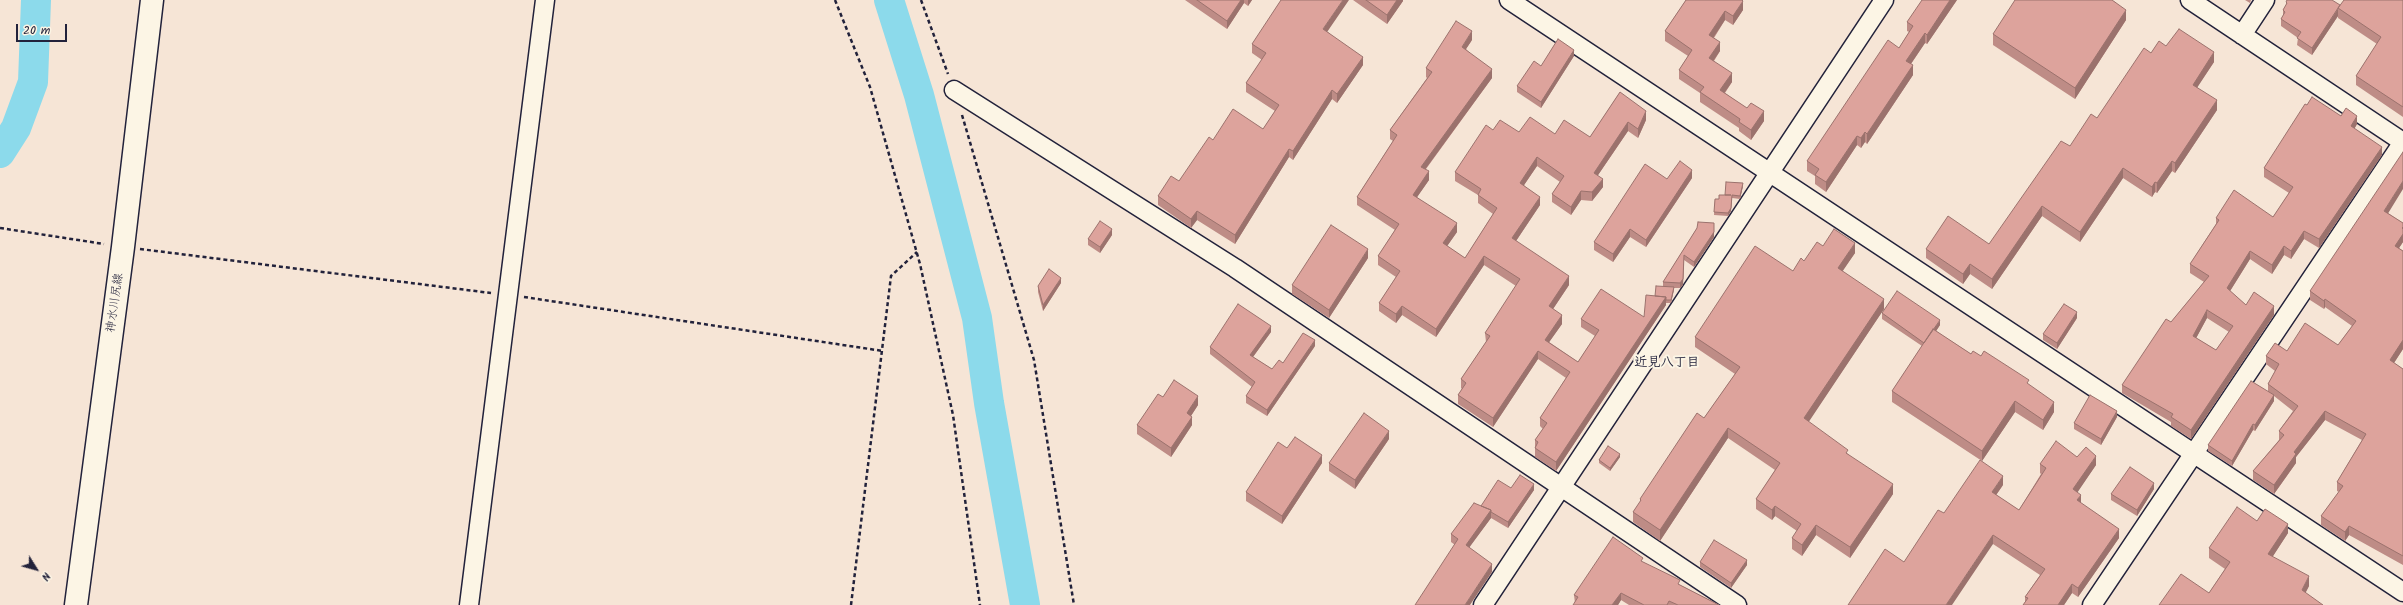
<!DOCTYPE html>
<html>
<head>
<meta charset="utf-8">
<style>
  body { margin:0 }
  #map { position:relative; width:2403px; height:605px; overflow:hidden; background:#f6e5d6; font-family:Kalam,sans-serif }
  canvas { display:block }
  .north { position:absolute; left:16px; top:549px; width:40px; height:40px; -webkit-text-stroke:3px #fcf5e5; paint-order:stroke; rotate:127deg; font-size:11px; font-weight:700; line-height:16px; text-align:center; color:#22223b }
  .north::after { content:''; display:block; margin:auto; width:14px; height:18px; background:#22223b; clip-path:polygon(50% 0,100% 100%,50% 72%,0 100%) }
  .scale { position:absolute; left:16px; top:24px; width:51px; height:18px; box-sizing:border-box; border:2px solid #22223b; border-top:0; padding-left:5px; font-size:12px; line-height:14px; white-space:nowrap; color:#22223b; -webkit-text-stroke:3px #fcf5e5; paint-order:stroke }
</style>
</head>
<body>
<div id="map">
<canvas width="2403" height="605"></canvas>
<div class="north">N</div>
<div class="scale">20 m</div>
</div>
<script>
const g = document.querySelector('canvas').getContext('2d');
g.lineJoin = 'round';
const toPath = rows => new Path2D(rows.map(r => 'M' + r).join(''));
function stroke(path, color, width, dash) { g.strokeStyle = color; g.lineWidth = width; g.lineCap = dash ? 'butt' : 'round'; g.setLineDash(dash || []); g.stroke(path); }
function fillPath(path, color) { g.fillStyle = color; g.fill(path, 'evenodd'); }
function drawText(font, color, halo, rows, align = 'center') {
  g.font = font + ' Kalam,"Klee One",sans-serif'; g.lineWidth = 4; g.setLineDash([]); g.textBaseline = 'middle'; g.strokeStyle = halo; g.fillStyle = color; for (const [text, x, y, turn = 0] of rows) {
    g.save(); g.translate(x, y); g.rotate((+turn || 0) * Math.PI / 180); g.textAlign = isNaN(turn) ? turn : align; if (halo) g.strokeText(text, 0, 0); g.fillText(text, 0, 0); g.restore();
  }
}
stroke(toPath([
  [889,0,919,95,977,318,989,403,1025,605],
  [0,153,16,128,33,82,36,0]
]), '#8cdaeb', 30);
const minor = toPath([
  [1509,0,2403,592],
  [2190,0,2403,142],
  [2242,35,2265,0],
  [954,90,1235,268,1737,605],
  [469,605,545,0],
  [1483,605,1884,0],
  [2092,605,2403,142]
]);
const major = toPath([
  [76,605,123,247,152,0]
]);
stroke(minor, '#22223b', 21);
stroke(major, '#22223b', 25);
stroke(toPath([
  [835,0,870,87,920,264,953,415,980,605],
  [921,0,948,74],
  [962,115,1034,360,1074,605],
  [0,228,104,244],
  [140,249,491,293],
  [524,297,883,351],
  [851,605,891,276,917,252]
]), '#22223b', 2.5, [4, 3]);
stroke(minor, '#fcf5e5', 18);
stroke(major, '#fcf5e5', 22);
fillPath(toPath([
  [1185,0,1252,0,1248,6,1244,3,1227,29],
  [1353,0,1403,0,1403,1,1387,24],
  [1686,0,1743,10,1733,25,1725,20,1714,38,1720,51,1714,61,1732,82,1725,93,1764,121,1751,140,1739,131,1739,128,1700,102,1700,93,1679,79,1679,70,1688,56,1665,41,1665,31],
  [1957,0,1927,44,1925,43,1911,64,1913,75,1867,144,1865,142,1861,148,1857,145,1826,192,1815,184,1815,176,1807,171,1807,161,1899,48,1909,32,1907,31,1907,22],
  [2245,0,2251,0,2250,3],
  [2403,0,2403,117,2356,85,2356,76,2377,44,2338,18,2338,16,2312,55,2297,45,2298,38,2281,26,2281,19,2283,16,2283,10,2286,5,2286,2,2340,5],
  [2114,1,2126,20,2075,99,1993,45,1993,34],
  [1328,32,1363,65,1337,103,1332,99,1293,160,1289,157,1235,244,1197,220,1191,228,1158,205,1158,196,1179,181,1213,140,1263,129,1275,111,1246,92,1246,83,1262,60,1252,53,1252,44],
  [1472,40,1466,49,1492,78,1426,169,1429,180,1417,197,1457,232,1447,246,1465,258,1493,214,1478,203,1478,195,1455,181,1455,172,1493,130,1590,137,1620,92,1646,120,1638,138,1628,131,1598,175,1603,187,1592,201,1581,200,1571,215,1552,202,1552,194,1560,182,1537,166,1524,185,1540,205,1516,241,1569,285,1553,309,1562,324,1549,342,1578,362,1595,336,1581,327,1581,319,1644,317,1655,296,1663,287,1663,282,1697,228,1714,223,1714,237,1694,267,1684,260,1683,285,1680,288,1674,288,1671,303,1666,303,1666,305,1556,471,1535,457,1535,440,1543,429,1540,426,1540,418,1566,378,1538,359,1493,427,1458,404,1458,395,1462,389,1461,388,1461,379,1486,342,1485,333,1516,286,1484,265,1436,337,1402,315,1396,323,1379,311,1379,303,1396,277,1378,265,1378,256,1395,230,1357,205,1357,197,1393,141,1390,139,1390,130,1427,78,1426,77,1426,68],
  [2166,46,2214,62,2197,87,2217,110,2175,173,2172,171,2157,193,2155,192,2152,197,2123,178,2080,242,2042,216,1992,289,1970,274,1963,284,1926,258,1926,249,1989,244,2070,146,2097,118,2151,53],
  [1574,56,1541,108,1517,92,1517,86,1541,66],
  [2307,105,2341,116,2357,124,2354,129,2382,155,2319,248,2304,239,2291,259,2284,255,2272,274,2250,259,2230,291,2246,305,2274,315,2191,439,2171,426,2171,422,2122,393,2122,385,2171,322,2204,282,2190,273,2190,264,2216,224,2216,218,2273,217,2289,193,2264,177,2264,168],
  [2207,318,2229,332,2216,350,2196,338],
  [1692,178,1646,247,1630,237,1613,262,1594,250,1594,242,1667,179],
  [1743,186,1740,199,1732,198,1731,211,1728,216,1714,215,1715,199,1719,199,1725,195],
  [2388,213,2403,223,2403,242,2399,248,2403,251,2403,349,2394,363,2403,369,2403,565,2349,535,2345,541,2321,525,2321,516,2339,492,2337,491,2337,482,2362,440,2325,420,2296,457,2296,463,2274,494,2253,480,2253,471,2279,440,2279,431,2293,411,2274,396,2274,401,2255,431,2253,430,2232,466,2208,451,2208,445,2268,392,2268,384,2275,371,2266,364,2266,356,2287,351,2338,345,2352,326,2325,307,2324,309,2310,300,2310,291],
  [1112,235,1100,253,1088,245,1088,239],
  [1823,246,1855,253,1842,271,1884,309,1808,422,1848,454,1893,494,1850,558,1816,535,1802,556,1792,549,1792,538,1797,531,1775,516,1772,520,1756,509,1756,499,1775,470,1728,438,1660,541,1633,522,1633,512,1640,503,1640,499,1704,418,1735,374,1695,347,1695,337,1793,271],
  [1368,258,1329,318,1292,294,1292,285],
  [1061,283,1043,311,1038,292,1038,286],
  [1882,313,1940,325,1936,331,1971,354,1981,356,2029,385,2054,412,2043,430,2015,412,1982,461,1892,402,1892,391,1922,346,1882,319],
  [2077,318,2057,349,2043,340,2043,334],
  [1271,332,1253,357,1272,369,1315,346,1267,416,1246,403,1246,396,1252,387,1210,354,1210,347],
  [1163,397,1198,405,1191,416,1192,425,1171,457,1137,434,1137,425],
  [2117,417,2101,445,2074,429,2074,423],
  [1389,439,1355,489,1329,471,1329,463],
  [1287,448,1322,463,1282,524,1246,501,1246,492],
  [1620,457,1610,471,1599,463,1599,460],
  [2077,457,2096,465,2077,492,2081,503,2119,538,2078,597,2072,593,2064,605,2023,605,2025,602,2025,597,2040,575,1993,544,1904,562,1944,513,2003,485,1996,495,2019,510,2041,474,2040,473,2040,464],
  [1511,488,1534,490,1508,528,1491,518,1469,547,1492,572,1451,542,1451,534,1481,506],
  [2154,489,2137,516,2111,500,2111,494],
  [2257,521,2288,533,2272,557,2309,586,2306,592,2209,593,2225,569,2209,558,2209,548],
  [1643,562,1680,585,1719,605,1629,605,1621,600,1618,605,1574,605,1575,603,1574,595],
  [1700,562,1747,565,1731,588,1700,567]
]), '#be8c86');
fillPath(toPath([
  [1241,0,1244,0,1244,3,1227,29,1227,21],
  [1248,0,1252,0,1248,6],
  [1343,0,1349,0,1323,38,1323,29],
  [1397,0,1403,0,1403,1,1387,24,1387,15],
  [1950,0,1957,0,1927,44,1927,35],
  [1743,1,1743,10,1733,25,1733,16],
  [2338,9,2338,16,2312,55,2312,48],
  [2126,10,2126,20,2075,99,2075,88],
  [1725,11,1725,20,1709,44,1709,35],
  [1472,31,1472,40,1462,55,1462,47],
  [1925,33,1925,43,1906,71,1906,61],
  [1720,42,1720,51,1709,67,1709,58],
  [1574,50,1574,56,1541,108,1541,102],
  [2214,52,2214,62,2193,94,2193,85],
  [1363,57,1363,65,1337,103,1337,94],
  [1913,65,1913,75,1867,144,1867,134],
  [1492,69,1492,78,1421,175,1421,167],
  [1732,73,1732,82,1720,99,1720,90],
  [1332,90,1332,99,1293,160,1293,151],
  [2217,100,2217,110,2175,173,2175,163],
  [1646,111,1646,120,1638,138,1638,129],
  [1764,111,1764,121,1751,140,1751,130],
  [2357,116,2357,124,2351,135,2351,126],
  [1628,122,1628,131,1594,181,1594,173],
  [1865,132,1865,142,1861,148,1861,138],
  [1857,136,1857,145,1826,192,1826,182],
  [2382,147,2382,155,2319,248,2319,239],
  [1289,149,1289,157,1235,244,1235,235],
  [1537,157,1537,166,1520,191,1520,183],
  [2172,161,2172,171,2157,193,2157,183],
  [2123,168,2123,178,2080,242,2080,232],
  [1692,170,1692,178,1646,247,1646,240],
  [1429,171,1429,180,1413,203,1413,195],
  [1603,179,1603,187,1592,201,1592,192],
  [2403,181,2403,189,2384,220,2384,211],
  [2155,182,2155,192,2152,197,2152,187],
  [1743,183,1743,186,1740,199,1740,196],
  [1581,191,1581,200,1571,215,1571,207],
  [1732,195,1731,211,1728,216,1728,213],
  [1540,197,1540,205,1512,247,1512,238],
  [2042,206,2042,216,1992,289,1992,279],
  [1197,211,1197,220,1191,228,1191,219],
  [1457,223,1457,232,1443,252,1443,243],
  [2403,227,2403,242,2395,254,2395,246],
  [1112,229,1112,235,1100,253,1100,247],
  [1630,229,1630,237,1613,262,1613,254],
  [2304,231,2304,239,2291,259,2291,251],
  [1714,232,1714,237,1694,267,1694,262],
  [1855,243,1855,253,1838,278,1838,268],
  [2284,246,2284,255,2272,274,2272,265],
  [1368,249,1368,258,1329,318,1329,310],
  [2250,251,2250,259,2227,296,2227,288],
  [1484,256,1484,265,1436,337,1436,329],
  [1684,260,1683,285,1680,288,1680,283],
  [1970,264,1970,274,1963,284,1963,274],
  [1569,276,1569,285,1549,315,1549,306],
  [1061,278,1061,283,1043,311,1043,305],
  [1674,287,1674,290,1671,303,1671,300],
  [1666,297,1666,305,1556,471,1556,462],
  [1884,299,1884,309,1804,429,1804,418],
  [2325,299,2325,307,2324,309,2324,301],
  [1402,306,1402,315,1396,323,1396,314],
  [2274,306,2274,315,2191,439,2191,430],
  [2207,310,2207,318,2193,344,2193,336],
  [2077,312,2077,318,2057,349,2057,343],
  [1562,315,1562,324,1545,348,1545,340],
  [1940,320,1940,325,1925,348,1925,343],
  [1271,326,1271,332,1250,361,1250,355],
  [1315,340,1315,346,1267,416,1267,410],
  [2403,340,2403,349,2390,369,2390,360],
  [1538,351,1538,359,1493,427,1493,418],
  [2274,395,2274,401,2255,431,2255,425],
  [1198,396,1198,405,1187,422,1187,413],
  [2015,401,2015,412,1982,461,1982,451],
  [2054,402,2054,412,2043,430,2043,420],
  [2117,411,2117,417,2101,445,2101,439],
  [2325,411,2325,420,2296,457,2296,463,2274,494,2274,485,2294,452],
  [1192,417,1192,425,1171,457,1171,448],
  [2253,424,2253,430,2232,466,2232,461],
  [1728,428,1728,438,1660,541,1660,530],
  [1389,431,1389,439,1355,489,1355,480],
  [1620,454,1620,457,1610,471,1610,468],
  [1322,455,1322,463,1282,524,1282,516],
  [2096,456,2096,465,2073,499,2073,489],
  [2003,476,2003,485,1992,501,1992,492],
  [2154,483,2154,489,2137,516,2137,510],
  [1534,484,1534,490,1508,528,1508,522],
  [1893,484,1893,494,1850,558,1850,547],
  [2081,495,2081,504,2077,500],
  [1775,506,1775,516,1772,520,1772,510],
  [1491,510,1491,518,1466,552,1466,545],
  [2288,524,2288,533,2268,564,2268,554],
  [1816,525,1816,535,1802,556,1802,545],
  [2349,526,2349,535,2345,541,2345,532],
  [2119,529,2119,538,2078,597,2078,588],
  [1993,535,1993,544,1952,605,1946,605],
  [1747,560,1747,565,1731,588,1731,583],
  [1492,564,1492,572,1470,605,1465,605],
  [2309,576,2309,586,2302,599,2302,590],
  [2072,584,2072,593,2064,605,2058,605],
  [1621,593,1621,600,1618,605,1612,605]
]), '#9b726d');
const building = toPath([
  [1197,0,1241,0,1227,21,1197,0],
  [1281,0,1343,0,1323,29,1363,57,1337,94,1332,90,1293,151,1289,149,1235,235,1197,211,1191,219,1158,196,1171,176,1179,181,1209,137,1213,140,1233,109,1263,129,1279,105,1246,83,1266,53,1252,44,1281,0],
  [1366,0,1397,0,1387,15,1366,0],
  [1686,0,1742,0,1743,1,1733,16,1725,11,1709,35,1720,42,1709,58,1732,73,1720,90,1747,108,1751,103,1764,111,1751,130,1739,122,1740,119,1700,92,1704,87,1679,70,1692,50,1665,31,1686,0],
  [1922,0,1950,0,1927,35,1925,33,1906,61,1913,65,1867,134,1865,132,1861,138,1857,136,1826,182,1815,175,1819,169,1807,161,1888,40,1899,48,1913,26,1907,22,1922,0],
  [2015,0,2112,0,2126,10,2075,88,1993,34,2015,0],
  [2287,0,2332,0,2340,5,2312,48,2297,38,2301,32,2281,19,2285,12,2283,10,2287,3,2286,2,2287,0],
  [2344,0,2403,0,2403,107,2356,76,2381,37,2338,8,2344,0],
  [1456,21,1472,31,1462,47,1492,69,1421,167,1429,171,1413,195,1457,223,1443,243,1465,258,1497,208,1478,195,1481,189,1455,172,1486,125,1493,130,1500,120,1519,132,1530,117,1555,134,1564,120,1590,137,1620,92,1646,111,1638,129,1628,122,1594,173,1603,179,1592,192,1581,191,1571,207,1552,194,1564,176,1537,157,1520,183,1540,197,1512,238,1569,276,1549,306,1562,315,1545,340,1578,362,1599,330,1581,319,1601,289,1644,317,1646,295,1666,297,1556,462,1535,448,1538,442,1535,440,1547,423,1540,418,1570,372,1538,351,1493,418,1458,395,1466,383,1461,379,1490,336,1485,333,1520,279,1484,256,1436,329,1402,306,1396,314,1379,303,1400,271,1378,256,1399,224,1357,197,1397,135,1390,130,1432,72,1426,68,1456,21],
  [2179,29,2214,52,2193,85,2217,100,2175,163,2172,161,2157,183,2155,182,2152,187,2123,168,2080,232,2042,206,1992,279,1970,264,1963,274,1926,249,1948,216,1989,244,2061,141,2070,146,2091,114,2097,118,2144,48,2151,53,2159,41,2166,46,2179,29],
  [1558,39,1574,50,1541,102,1517,86,1534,61,1541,66,1558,39],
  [2312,97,2341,116,2346,108,2357,116,2351,126,2382,147,2319,239,2304,231,2291,251,2284,246,2272,265,2250,251,2227,288,2246,305,2254,292,2274,306,2191,430,2171,417,2173,414,2122,385,2166,319,2171,322,2209,276,2190,264,2219,220,2216,218,2234,190,2273,217,2293,187,2264,168,2305,104,2307,105,2312,97],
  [2207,310,2233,326,2216,350,2193,336,2207,310],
  [2403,152,2403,181,2384,211,2403,223,2403,227,2402,228,2403,229,2403,234,2395,246,2403,251,2403,340,2390,360,2403,369,2403,556,2349,526,2345,532,2321,516,2343,486,2337,482,2366,434,2325,411,2294,452,2296,454,2274,485,2253,471,2284,435,2279,431,2298,406,2268,384,2279,364,2266,356,2275,343,2287,351,2305,323,2338,345,2356,321,2325,299,2324,301,2310,291,2403,152],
  [1680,161,1692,170,1646,240,1630,229,1613,254,1594,242,1645,164,1667,179,1680,161],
  [1726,182,1743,183,1740,196,1732,195,1731,208,1728,213,1714,212,1715,199,1719,199,1719,195,1731,195,1725,195,1726,182],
  [1100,221,1112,229,1100,247,1088,239,1100,221],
  [1698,222,1714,223,1714,232,1694,262,1684,255,1683,279,1680,283,1663,282,1697,228,1698,222],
  [1331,225,1368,249,1329,310,1292,285,1331,225],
  [1834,229,1855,243,1838,268,1884,299,1804,418,1848,450,1846,453,1893,484,1850,547,1816,525,1802,545,1792,538,1801,524,1775,506,1772,510,1756,499,1780,463,1728,428,1660,530,1633,512,1641,500,1640,499,1697,413,1704,418,1740,367,1695,337,1755,246,1793,271,1801,258,1804,261,1817,242,1823,246,1834,229],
  [1049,269,1061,278,1043,305,1038,286,1049,269],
  [1656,286,1674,287,1671,300,1666,300,1666,297,1655,296,1656,286],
  [1897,291,1940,320,1924,343,1882,313,1897,291],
  [1238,304,1271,326,1250,355,1272,369,1279,360,1283,363,1303,333,1315,340,1267,410,1246,396,1255,382,1210,347,1238,304],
  [2064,304,2077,312,2057,343,2043,334,2064,304],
  [1933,329,1971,354,1973,351,1981,356,1984,351,2029,380,2027,383,2054,402,2043,420,2015,401,1982,451,1892,391,1933,329],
  [1174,380,1198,396,1187,413,1192,417,1171,448,1137,425,1158,394,1163,397,1174,380],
  [2251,381,2274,395,2255,425,2253,424,2232,461,2208,445,2251,381],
  [2090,395,2117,411,2101,439,2074,423,2090,395],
  [1364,413,1389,431,1355,480,1329,463,1364,413],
  [1295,437,1322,455,1282,516,1246,492,1278,442,1287,448,1295,437],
  [2056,441,2077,457,2086,447,2096,456,2073,489,2081,495,2077,500,2119,529,2078,588,2072,584,2058,605,2023,605,2028,598,2025,597,2045,569,1993,535,1946,605,1848,605,1885,549,1904,562,1938,510,1944,513,1980,460,2003,476,1992,492,2019,510,2046,468,2040,464,2056,441],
  [1608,446,1620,454,1610,468,1599,460,1608,446],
  [2130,467,2154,483,2137,510,2111,494,2130,467],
  [1520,475,1534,484,1508,522,1491,512,1491,510,1481,506,1498,480,1511,488,1520,475],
  [1474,503,1491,510,1466,545,1492,564,1465,605,1415,605,1458,539,1451,534,1474,503],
  [2237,507,2257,521,2265,509,2288,524,2268,554,2309,576,2302,590,2323,605,2159,605,2181,574,2209,593,2230,562,2209,548,2237,507],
  [1613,537,1643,558,1641,561,1680,580,1678,584,1719,605,1678,605,1669,601,1667,605,1644,605,1621,593,1612,605,1573,605,1578,597,1574,595,1613,537],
  [1714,540,1747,560,1731,583,1700,562,1714,540]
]);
fillPath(building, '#dda39c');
stroke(building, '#9b726d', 1);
drawText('12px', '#22223b', '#fcf5e5', [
  ["神水川尻線",116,303,-82]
]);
drawText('bold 13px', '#22223b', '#fcf5e5', [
  ["近見八丁目",1667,364]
]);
</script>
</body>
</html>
